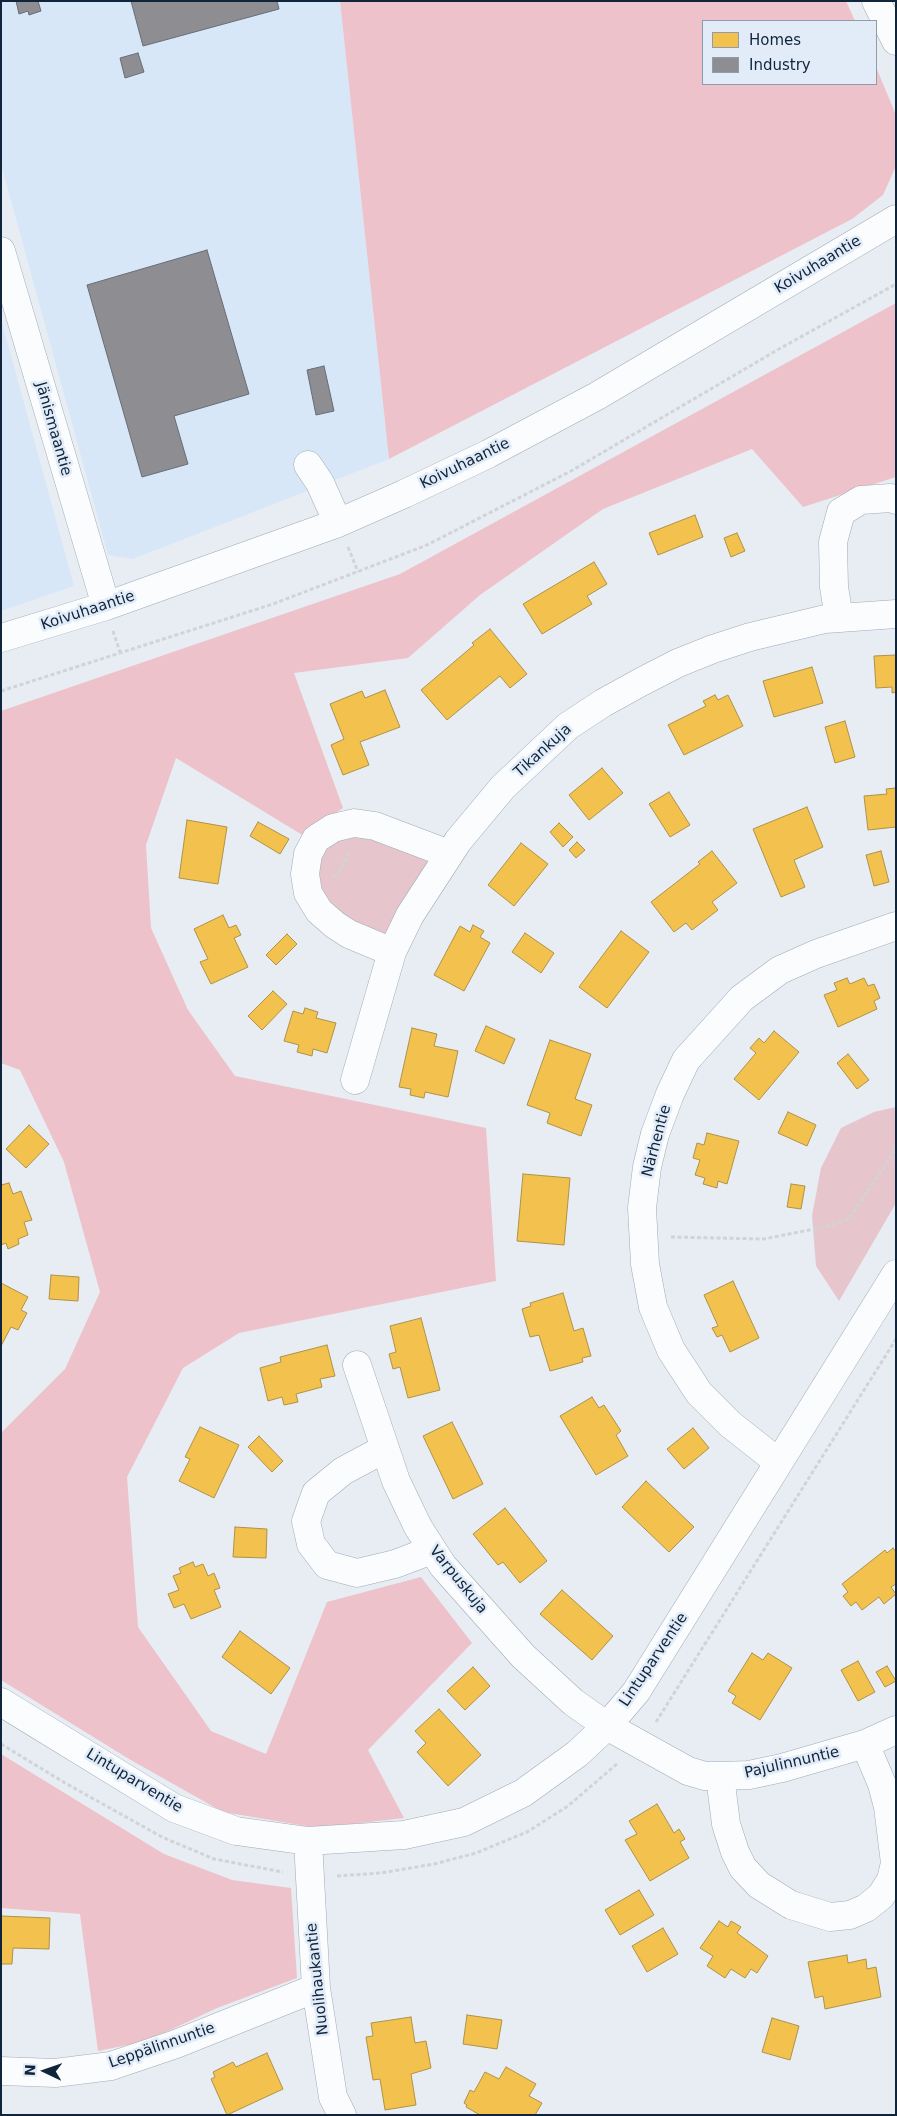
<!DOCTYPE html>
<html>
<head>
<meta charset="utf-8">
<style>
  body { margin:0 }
  #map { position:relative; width:897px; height:2116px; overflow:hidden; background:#e7edf3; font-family:"DejaVu Sans",sans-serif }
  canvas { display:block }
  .frame { position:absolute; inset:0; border:2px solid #10243b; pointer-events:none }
  .legend { position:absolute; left:702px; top:20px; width:175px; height:65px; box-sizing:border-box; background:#e2ecf8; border:1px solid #8e9cac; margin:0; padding:6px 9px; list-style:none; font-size:15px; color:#10243b }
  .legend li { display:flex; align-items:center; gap:10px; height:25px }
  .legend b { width:25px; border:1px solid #8e9cac }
  .north { position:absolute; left:20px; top:2046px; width:50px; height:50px; -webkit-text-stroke:4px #e2ecf8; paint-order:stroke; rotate:273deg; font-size:14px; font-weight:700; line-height:20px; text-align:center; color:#10243b }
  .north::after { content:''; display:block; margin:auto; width:18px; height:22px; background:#10243b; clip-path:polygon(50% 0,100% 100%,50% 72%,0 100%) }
</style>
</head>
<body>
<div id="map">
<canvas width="897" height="2116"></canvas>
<div class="frame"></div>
<ul class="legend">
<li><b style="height:14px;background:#f2c14e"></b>Homes</li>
<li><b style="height:14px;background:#8d8d92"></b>Industry</li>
</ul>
<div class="north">N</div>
</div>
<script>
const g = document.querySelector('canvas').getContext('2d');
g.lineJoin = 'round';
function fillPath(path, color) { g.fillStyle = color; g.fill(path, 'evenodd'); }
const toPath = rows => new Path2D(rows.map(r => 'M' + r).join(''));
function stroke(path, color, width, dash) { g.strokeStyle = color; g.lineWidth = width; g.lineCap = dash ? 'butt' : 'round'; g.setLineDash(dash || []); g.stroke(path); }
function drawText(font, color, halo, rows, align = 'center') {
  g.font = font + ' "DejaVu Sans",sans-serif'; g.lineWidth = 5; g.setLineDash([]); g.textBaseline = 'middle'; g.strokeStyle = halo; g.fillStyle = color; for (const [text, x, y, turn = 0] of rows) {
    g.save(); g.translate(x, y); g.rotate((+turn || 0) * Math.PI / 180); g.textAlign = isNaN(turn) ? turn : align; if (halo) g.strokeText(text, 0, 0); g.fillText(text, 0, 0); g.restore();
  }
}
fillPath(toPath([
  [1,1,340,1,389,459,133,559,108,555,1,164],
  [1,319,74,586,1,611]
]), '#d7e7f8');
fillPath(toPath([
  [355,826,437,858,386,945,311,892,319,841],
  [896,1107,896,1203,839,1301,816,1266,812,1216,821,1168,841,1128,874,1112]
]), '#e6c6cc');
fillPath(toPath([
  [340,1,846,1,855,21,703,21,703,84,876,84,876,67,896,115,896,166,883,195,852,219,389,459],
  [896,303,896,477,803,507,752,449,603,509,480,595,408,658,294,673,343,808,304,836,176,758,146,845,151,928,188,1010,235,1076,486,1128,496,1281,239,1333,183,1368,127,1477,138,1627,211,1731,266,1754,327,1602,421,1577,472,1643,368,1750,404,1818,318,1828,223,1812,129,1759,1,1680,1,1433,65,1369,100,1292,64,1162,20,1070,1,1063,1,711,400,574],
  [1,1754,164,1854,232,1880,291,1888,297,1978,217,2008,147,2041,98,2051,80,1914,1,1908]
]), '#eec2ca');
const homes = toPath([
  [695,515,703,537,658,555,649,533,695,515],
  [737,533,745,551,731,557,724,538,737,533],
  [594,562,607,584,587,596,592,604,542,634,523,604,594,562],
  [490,629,527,674,510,688,500,676,447,720,421,690,474,645,472,643,490,629],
  [896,655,896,692,892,693,892,687,876,688,874,656,896,655],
  [812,667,823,703,774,717,763,681,812,667],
  [385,690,400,727,360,742,369,765,343,775,331,745,344,739,330,704,362,691,365,698,385,690],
  [715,695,718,700,728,695,743,726,684,755,668,725,706,706,703,701,715,695],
  [845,721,855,757,835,763,825,727,845,721],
  [602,768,623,793,589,820,569,795,602,768],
  [896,788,896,827,868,830,864,796,887,794,886,789,896,788],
  [669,792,690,825,670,837,649,804,669,792],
  [807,807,823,847,794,860,805,887,781,897,753,829,807,807],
  [187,820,227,827,218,884,179,878,187,820],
  [258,822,289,839,280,854,250,836,258,822],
  [559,823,573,837,563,847,550,832,559,823],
  [577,842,585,850,576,858,569,850,577,842],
  [521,843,548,864,514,906,488,885,521,843],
  [712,851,737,883,712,902,718,910,692,930,686,923,674,932,651,902,700,864,698,862,712,851],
  [881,851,889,882,874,886,866,855,881,851],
  [223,915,229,928,236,925,241,935,234,938,248,967,211,984,200,962,208,959,194,929,223,915],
  [473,925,484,931,480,937,490,943,464,991,434,975,460,926,470,932,473,925],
  [621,931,649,952,607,1008,579,987,621,931],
  [525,933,554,953,541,973,512,952,525,933],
  [287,934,297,944,276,965,266,955,287,934],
  [847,978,850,984,864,978,868,986,874,984,880,998,874,1001,877,1009,838,1027,824,995,837,990,834,983,847,978],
  [273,991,287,1004,262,1030,248,1016,273,991],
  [305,1008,318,1012,316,1018,336,1023,327,1053,313,1049,312,1056,297,1052,299,1045,284,1041,293,1011,303,1014,305,1008],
  [486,1026,515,1039,504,1064,475,1051,486,1026],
  [412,1028,437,1034,434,1046,458,1051,448,1097,425,1092,424,1098,410,1095,411,1089,399,1087,412,1028],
  [774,1031,799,1052,759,1100,734,1079,756,1053,750,1048,759,1038,764,1043,774,1031],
  [550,1040,591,1054,575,1099,592,1105,581,1136,547,1123,550,1113,527,1105,550,1040],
  [848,1054,869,1080,857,1089,837,1063,848,1054],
  [788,1112,816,1125,807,1146,778,1133,788,1112],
  [29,1125,49,1144,26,1168,6,1149,29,1125],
  [707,1133,739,1141,727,1184,718,1181,717,1188,703,1184,705,1178,695,1175,700,1160,693,1158,697,1143,704,1145,707,1133],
  [523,1174,570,1178,564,1245,517,1241,523,1174],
  [9,1183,13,1194,21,1191,32,1220,24,1222,28,1235,18,1239,19,1244,8,1249,6,1243,1,1245,1,1185,9,1183],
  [791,1184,805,1186,801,1209,787,1207,791,1184],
  [51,1275,79,1277,78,1301,49,1299,51,1275],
  [733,1281,759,1338,730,1352,722,1335,717,1337,712,1328,718,1326,704,1295,733,1281],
  [1,1283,28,1297,21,1310,27,1313,18,1330,11,1327,1,1346,1,1283],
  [563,1293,574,1331,583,1328,591,1356,582,1358,583,1362,550,1371,539,1335,530,1337,522,1309,531,1306,530,1303,563,1293],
  [421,1318,440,1390,408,1398,400,1367,393,1369,389,1354,396,1352,390,1326,421,1318],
  [327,1345,335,1376,320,1379,322,1387,296,1394,298,1402,284,1405,282,1397,268,1401,260,1368,281,1362,280,1357,327,1345],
  [592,1397,599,1408,604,1405,621,1431,616,1435,628,1456,596,1475,560,1416,592,1397],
  [452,1422,483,1484,453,1499,423,1436,452,1422],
  [200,1427,239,1445,214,1498,179,1481,190,1459,185,1457,200,1427],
  [693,1428,709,1448,684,1469,667,1449,693,1428],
  [259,1436,283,1461,272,1472,248,1447,259,1436],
  [646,1481,694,1527,669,1552,622,1507,646,1481],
  [505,1508,547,1561,520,1583,503,1562,498,1565,473,1534,505,1508],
  [235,1527,267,1529,266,1558,233,1557,235,1527],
  [893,1548,896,1552,896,1584,891,1587,896,1594,884,1604,879,1597,862,1610,856,1602,851,1606,843,1596,848,1592,842,1584,885,1550,887,1553,893,1548],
  [193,1562,195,1567,203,1564,208,1576,214,1573,220,1588,214,1590,221,1607,191,1619,184,1604,174,1608,168,1594,179,1590,173,1576,181,1573,179,1568,193,1562],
  [562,1590,613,1636,592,1660,540,1614,562,1590],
  [240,1631,290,1668,271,1694,222,1657,240,1631],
  [752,1653,763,1660,768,1653,792,1668,760,1720,732,1703,736,1696,728,1691,752,1653],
  [858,1661,875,1692,858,1701,841,1670,858,1661],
  [887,1666,896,1681,885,1687,876,1672,887,1666],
  [473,1667,490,1686,465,1710,447,1691,473,1667],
  [439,1709,481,1755,448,1786,417,1752,426,1743,415,1731,439,1709],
  [657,1804,674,1833,679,1829,685,1839,680,1842,689,1858,650,1881,625,1840,637,1834,629,1821,657,1804],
  [639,1890,654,1915,620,1935,605,1910,639,1890],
  [1,1916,50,1918,49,1949,13,1948,12,1964,1,1964,1,1916],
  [719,1921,728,1927,731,1921,741,1927,737,1933,768,1956,757,1973,751,1969,745,1978,731,1969,725,1978,707,1966,713,1956,700,1948,719,1921],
  [663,1928,678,1954,647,1972,632,1946,663,1928],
  [847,1955,848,1963,866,1959,867,1969,876,1967,881,1997,825,2009,823,1996,815,1998,808,1962,847,1955],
  [467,2015,502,2020,497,2049,463,2044,467,2015],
  [411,2017,415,2043,426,2041,431,2068,411,2074,416,2105,385,2110,380,2079,373,2080,366,2037,373,2036,371,2023,411,2017],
  [772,2018,799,2026,790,2060,762,2052,772,2018],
  [267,2053,283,2089,227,2115,211,2079,215,2077,213,2072,233,2062,236,2067,267,2053],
  [506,2067,536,2084,529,2096,542,2103,535,2115,480,2115,466,2107,467,2105,464,2103,470,2090,474,2092,485,2072,499,2079,506,2067]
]);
fillPath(homes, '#f2c14e');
stroke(homes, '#ae9248', 1);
const industry = toPath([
  [16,1,38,1,41,11,29,15,28,11,19,14,16,1],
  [131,1,277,1,279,9,143,46,131,1],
  [138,53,144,72,125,78,120,58,138,53],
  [207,250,249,394,174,416,188,464,142,477,87,285,207,250],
  [324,366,334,411,316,415,307,370,324,366]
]);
fillPath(industry, '#8d8d92');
stroke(industry, '#686e78', 1);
const minor = toPath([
  [876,1,896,41],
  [1,251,106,606],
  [308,465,320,483,338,523],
  [839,618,834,587,833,542,841,512,861,500,891,498,896,500],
  [1,638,106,606,338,523,404,494,488,454,597,396,896,219],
  [392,952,349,934,335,925,319,911,308,893,305,874,308,854,316,839,333,828,354,823,375,826,449,854],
  [355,1080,392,952,410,915,458,841,503,787,568,726,603,703,641,682,678,663,713,649,750,637,825,619,896,614],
  [357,1365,396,1481,418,1527,443,1566,523,1656,573,1702,607,1726,688,1771,705,1776,720,1776,749,1775,782,1768,865,1744,896,1730],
  [384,1449,343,1471,316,1493,306,1521,311,1544,327,1565,357,1573,395,1564,432,1550],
  [778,1462,730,1424,699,1393,671,1350,653,1307,645,1264,642,1208,647,1167,655,1134,670,1094,686,1060,742,998,780,970,816,954,896,926],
  [1,1702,174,1808,236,1831,308,1841,404,1835,464,1822,523,1793,577,1754,607,1726,636,1692,896,1274],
  [720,1776,726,1824,735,1852,743,1868,759,1885,791,1905,830,1917,850,1915,866,1908,881,1896,891,1880,895,1863,888,1807,882,1784,865,1744],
  [308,1841,316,1988,333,2097,342,2115],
  [1,2071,55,2073,111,2066,176,2044,316,1988]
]);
stroke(minor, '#9eabb8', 29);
stroke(toPath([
  [348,547,358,572],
  [113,631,120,652],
  [1,691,273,604,427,545,571,471,779,349,896,284],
  [333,877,337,875,346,859,348,853],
  [671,1237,764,1239,829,1226,849,1219,896,1149],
  [656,1722,896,1339],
  [1,1744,65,1783,162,1837,214,1859,283,1872],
  [337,1876,381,1873,434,1864,476,1853,527,1832,568,1806,618,1763]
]), '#d1d4d7', 3, [4, 2.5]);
stroke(minor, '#fbfcfd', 28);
drawText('15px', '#10243b', '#e2ecf8', [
  ["Koivuhaantie",818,265,-31],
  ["Jänismaantie",53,429,74],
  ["Koivuhaantie",465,464,-26],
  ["Koivuhaantie",88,611,-18],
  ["Tikankuja",543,751,-42],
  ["Närhentie",657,1141,-75],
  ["Varpuskuja",458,1580,51],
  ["Lintuparventie",654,1660,-56],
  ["Pajulinnuntie",792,1763,-13],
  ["Lintuparventie",134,1781,31],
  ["Nuolihaukantie",318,1979,-96],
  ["Leppälinnuntie",162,2046,-19]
]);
</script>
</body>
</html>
